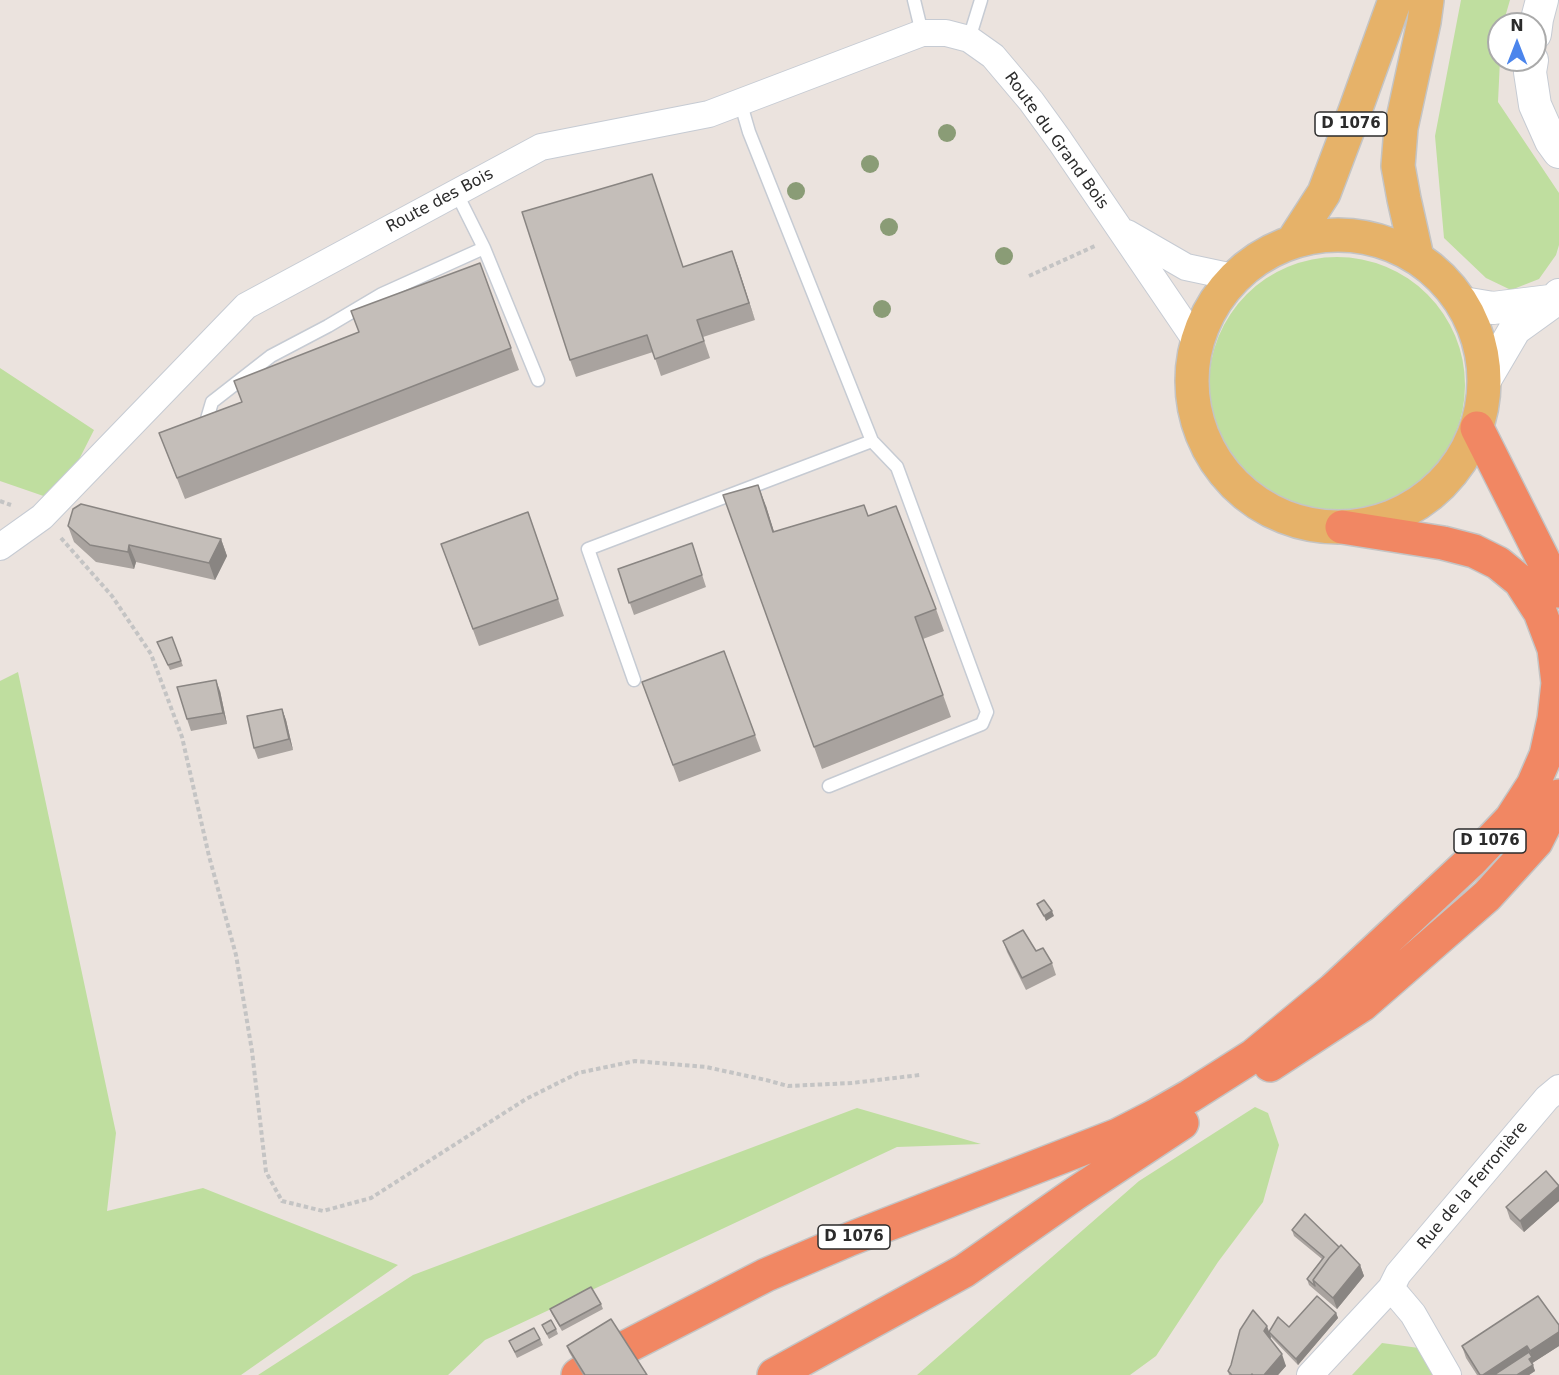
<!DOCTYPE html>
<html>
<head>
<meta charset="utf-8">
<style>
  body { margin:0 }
  #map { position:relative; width:1559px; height:1375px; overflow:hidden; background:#ebe3de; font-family:"DejaVu Sans",sans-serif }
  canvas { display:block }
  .north { position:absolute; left:1487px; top:12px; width:60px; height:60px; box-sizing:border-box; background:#fff; border:2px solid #aaa; border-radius:50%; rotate:0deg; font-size:16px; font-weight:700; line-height:24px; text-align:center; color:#2b2b2b }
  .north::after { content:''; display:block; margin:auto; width:21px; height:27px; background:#4b85ec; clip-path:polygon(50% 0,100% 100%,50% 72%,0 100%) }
</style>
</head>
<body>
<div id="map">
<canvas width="1559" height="1375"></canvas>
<div class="north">N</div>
</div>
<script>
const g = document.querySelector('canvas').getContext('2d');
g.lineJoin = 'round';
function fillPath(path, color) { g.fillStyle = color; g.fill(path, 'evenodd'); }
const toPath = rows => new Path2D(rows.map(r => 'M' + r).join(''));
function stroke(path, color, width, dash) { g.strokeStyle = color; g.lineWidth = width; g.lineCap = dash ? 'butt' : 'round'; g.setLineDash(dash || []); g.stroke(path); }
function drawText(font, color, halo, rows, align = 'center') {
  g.font = font + ' "DejaVu Sans",sans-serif'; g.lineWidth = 4.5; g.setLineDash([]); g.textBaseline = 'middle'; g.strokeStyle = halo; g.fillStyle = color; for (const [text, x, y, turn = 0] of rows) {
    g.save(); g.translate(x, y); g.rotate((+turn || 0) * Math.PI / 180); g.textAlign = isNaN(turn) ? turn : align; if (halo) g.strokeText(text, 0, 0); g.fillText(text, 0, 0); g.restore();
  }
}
fillPath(toPath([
  [1461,0,1510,0,1503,24,1499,24,1500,60,1498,102,1559,193,1559,245,1556,255,1539,279,1511,290,1486,278,1444,238,1435,136],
  '1209 385a128 128 0 1 1 256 0a128 128 0 1 1-256 0Z',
  [0,368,94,430,58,501,0,481],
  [18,672,116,1133,107,1211,203,1188,398,1265,241,1375,0,1375,0,681],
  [1255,1107,1268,1113,1279,1145,1263,1202,1218,1262,1156,1356,1130,1375,917,1375,1139,1181],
  [857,1108,981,1144,897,1147,485,1340,448,1375,258,1375,413,1275],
  [1382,1343,1419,1348,1433,1375,1352,1375]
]), '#bfde9f');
const service = toPath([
  [914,0,922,33],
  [969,39,981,0],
  [456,192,484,248,538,380],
  [207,419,212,402,271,356,328,326,382,294,484,248],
  [634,680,588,549,872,441,749,132,740,101],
  [829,786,982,724,987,712,897,467,872,441]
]);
const minor = toPath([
  [1127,233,1186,267,1233,277],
  [0,547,42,517,246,306,541,147,709,114,922,33,946,33,969,39,993,56,1031,101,1060,141,1196,341],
  [1391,1288,1413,1314,1448,1375],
  [1310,1375,1391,1288,1398,1274,1547,1098,1559,1088]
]);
const tertiary = toPath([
  [1535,34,1537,19,1542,0],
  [1532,60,1530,72,1535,105,1551,141,1559,152],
  [1463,303,1493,308,1550,301],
  [1485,380,1515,329,1554,301,1559,295]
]);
const primary = toPath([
  '1192 381a146 146 0 1 1 292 0a146 146 0 1 1-292 0Z',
  [1293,241,1324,193,1355,111,1395,0],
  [1417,257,1404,199,1398,166,1401,128,1424,22,1427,0]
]);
const motorway = toPath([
  [1477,428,1559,591],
  [1270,1065,1362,1005,1487,896,1536,842,1559,796],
  [578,1375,599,1361,766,1275,850,1239,1118,1135,1155,1116,1190,1096,1253,1056,1334,989,1472,860,1511,819,1533,785,1546,755,1554,719,1558,683,1554,649,1540,612,1520,581,1498,563,1474,551,1443,543,1342,527],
  [774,1375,964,1271,1076,1193,1182,1123]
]);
stroke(service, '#c6cbd3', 15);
stroke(minor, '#c6cbd3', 28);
stroke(tertiary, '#c6cbd3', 34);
stroke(primary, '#c4c4c4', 36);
stroke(motorway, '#c4c4c4', 36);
stroke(toPath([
  [1029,276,1097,245],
  [0,501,11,505],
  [61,538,112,596,151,654,182,737,209,856,236,955,252,1051,266,1172,282,1201,323,1211,371,1198,526,1099,578,1073,635,1061,706,1067,766,1080,788,1086,852,1083,920,1075]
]), '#c4c4c4', 4, [4.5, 3]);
stroke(service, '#fff', 12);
stroke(minor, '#fff', 26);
stroke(tertiary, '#fff', 32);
stroke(primary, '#e6b269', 33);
stroke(motorway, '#f18763', 33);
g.fillStyle = '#8a9c76';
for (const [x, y] of [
  [947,133],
  [870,164],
  [796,191],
  [889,227],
  [1004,256],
  [882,309]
]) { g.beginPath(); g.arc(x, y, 9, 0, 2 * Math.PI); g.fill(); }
fillPath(toPath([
  [732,251,755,320,703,337,710,358,661,376,653,352,576,377,570,360,684,267],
  [480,263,519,370,185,499,159,433,242,402],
  [723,495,766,506,774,532,868,516,936,609,944,631,923,639,951,717,822,769],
  [528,512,564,616,479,646,441,544],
  [68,526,221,539,227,556,215,580,136,562,134,569,96,562,74,542],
  [692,543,706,587,634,615,618,569],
  [172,637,183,666,170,670,157,642],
  [724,651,761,751,679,782,642,682],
  [220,691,227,724,191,731,187,719],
  [282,709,286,720,293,750,258,759,254,748],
  [1003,941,1036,951,1052,963,1056,975,1026,990,1007,952],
  [1559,1186,1559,1201,1524,1232,1510,1219,1506,1207],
  [1292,1230,1339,1247,1360,1265,1364,1276,1337,1309,1309,1285,1307,1279,1322,1259,1294,1236],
  [601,1304,603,1309,562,1331,552,1314,550,1309],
  [1336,1313,1338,1318,1298,1365,1271,1337,1270,1339,1286,1366,1278,1375,1229,1375,1228,1371,1269,1332,1289,1327],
  [542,1325,556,1329,558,1334,549,1339],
  [540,1339,543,1345,517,1358,509,1341],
  [567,1346,647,1375,583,1375,569,1352],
  [1462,1346,1559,1346,1532,1363,1535,1371,1529,1375,1477,1375,1466,1358]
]), '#a9a39f');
fillPath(toPath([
  [732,251,738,267,755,320,749,303],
  [758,485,766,506,781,554,773,532],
  [221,539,227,556,215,580,209,563],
  [129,545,136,562,134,569,128,552],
  [216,680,220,691,227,724,223,713],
  [282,709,286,720,293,750,289,739],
  [1052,911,1054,916,1046,921,1044,916],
  [1559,1186,1559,1201,1524,1232,1520,1221],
  [1360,1265,1364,1276,1337,1309,1333,1298],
  [1336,1313,1338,1318,1298,1365,1296,1359],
  [1267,1326,1271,1337,1268,1343,1264,1331],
  [1559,1332,1559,1346,1531,1364,1505,1375,1483,1375,1527,1346,1531,1357,1530,1351],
  [1282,1354,1286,1366,1278,1375,1264,1375],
  [1533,1365,1535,1371,1529,1375,1517,1375]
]), '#898582');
const building = toPath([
  [652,174,683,267,732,251,749,303,697,320,704,341,655,359,647,335,570,360,522,212,652,174],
  [480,263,511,348,177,478,159,433,242,402,234,381,359,332,351,311,480,263],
  [758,485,773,532,864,505,868,516,896,506,936,609,915,617,943,695,814,747,723,495,758,485],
  [81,504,221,539,209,563,129,545,128,552,90,545,68,526,73,509,81,504],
  [528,512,558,599,473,629,441,544,528,512],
  [692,543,702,575,629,603,618,569,692,543],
  [172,637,181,661,168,665,157,642,172,637],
  [724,651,755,735,673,765,642,682,724,651],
  [216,680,223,713,187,719,177,687,216,680],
  [282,709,289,739,254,748,247,716,282,709],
  [1044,900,1052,911,1044,916,1037,904,1044,900],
  [1023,930,1036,951,1043,948,1052,963,1022,978,1003,941,1023,930],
  [1546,1171,1559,1186,1520,1221,1506,1207,1546,1171],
  [1305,1214,1339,1247,1329,1258,1313,1280,1315,1286,1307,1279,1324,1257,1292,1230,1305,1214],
  [1341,1245,1360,1265,1333,1298,1313,1280,1329,1258,1341,1245],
  [591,1287,601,1304,560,1326,550,1309,591,1287],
  [1317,1296,1336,1313,1296,1359,1269,1332,1278,1317,1289,1327,1317,1296],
  [1538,1296,1559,1325,1559,1332,1530,1351,1527,1346,1483,1375,1480,1375,1462,1346,1538,1296],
  [1253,1310,1267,1326,1264,1331,1282,1354,1264,1375,1253,1375,1252,1374,1251,1375,1232,1375,1228,1371,1231,1365,1240,1330,1253,1310],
  [611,1319,647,1375,585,1375,567,1346,611,1319],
  [551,1320,556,1329,547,1334,542,1325,551,1320],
  [534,1328,540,1339,515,1352,509,1341,534,1328],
  [1529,1352,1532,1357,1529,1359,1533,1365,1517,1375,1494,1375,1529,1352]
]);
fillPath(building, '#c4beb9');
stroke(building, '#898582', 1.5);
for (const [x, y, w] of [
  [1351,124,72],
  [1490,841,72],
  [854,1237,72]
]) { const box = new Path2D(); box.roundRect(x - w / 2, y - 12, w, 24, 4.5); g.fillStyle = '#fff'; g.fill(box); stroke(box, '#2b2b2b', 1.5); }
drawText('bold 15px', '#2b2b2b', null, [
  ["D 1076",1351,124],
  ["D 1076",1490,841],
  ["D 1076",854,1237]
]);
drawText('16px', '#2b2b2b', '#fff', [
  ["Route du Grand Bois",1056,141,54],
  ["Route des Bois",440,201,-28],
  ["Rue de la Ferronière",1473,1186,-50]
]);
</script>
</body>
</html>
